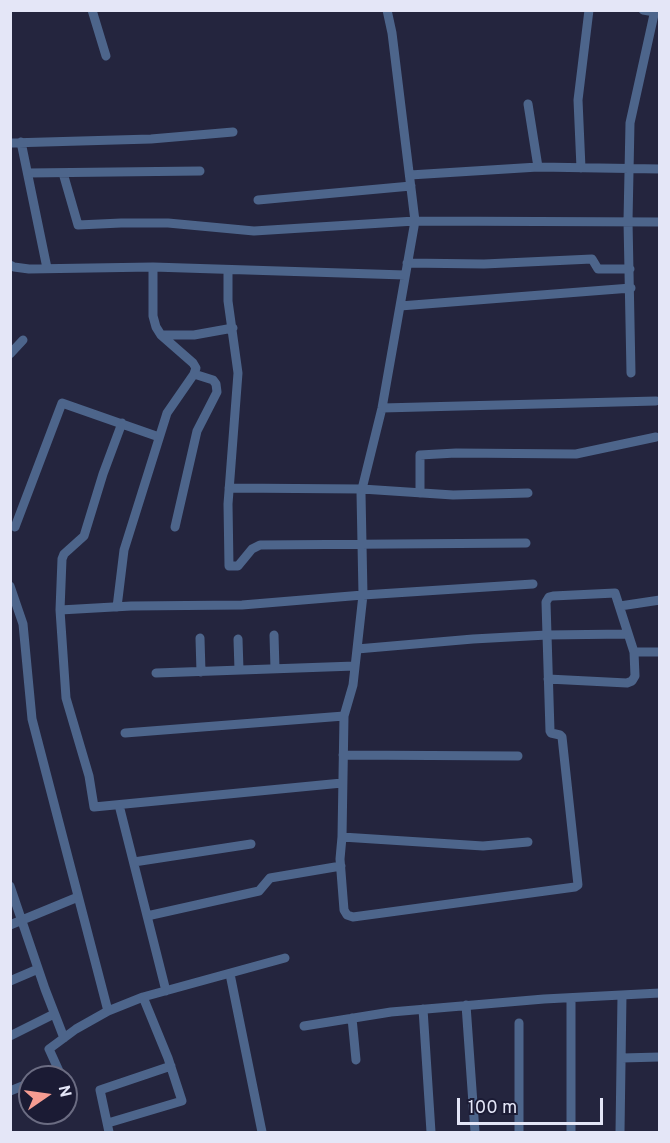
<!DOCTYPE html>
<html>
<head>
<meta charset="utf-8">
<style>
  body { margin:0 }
  #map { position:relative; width:670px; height:1143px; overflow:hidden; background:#24253e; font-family:Overpass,sans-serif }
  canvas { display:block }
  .frame { position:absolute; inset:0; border:12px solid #e4e6f7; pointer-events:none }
  .north { position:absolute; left:18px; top:1065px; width:60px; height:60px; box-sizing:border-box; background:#1b1b34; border:2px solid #6b6c82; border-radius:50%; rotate:77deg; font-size:16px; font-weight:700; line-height:24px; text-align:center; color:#e4e6f7 }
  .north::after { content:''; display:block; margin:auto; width:21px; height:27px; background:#f59c92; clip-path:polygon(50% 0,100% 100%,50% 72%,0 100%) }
  .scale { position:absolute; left:457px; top:1098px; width:146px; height:27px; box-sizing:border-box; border:3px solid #e4e6f7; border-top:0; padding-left:8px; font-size:18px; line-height:21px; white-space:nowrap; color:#e4e6f7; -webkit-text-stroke:4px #1b1b34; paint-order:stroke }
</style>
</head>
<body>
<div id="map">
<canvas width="670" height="1143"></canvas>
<div class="frame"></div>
<div class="north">N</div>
<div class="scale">100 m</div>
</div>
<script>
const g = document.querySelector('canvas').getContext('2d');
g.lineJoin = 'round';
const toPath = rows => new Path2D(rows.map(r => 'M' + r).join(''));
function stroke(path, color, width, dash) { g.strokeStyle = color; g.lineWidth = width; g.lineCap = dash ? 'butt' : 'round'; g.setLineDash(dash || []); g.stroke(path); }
stroke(toPath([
  [92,10,106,56],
  [387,10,392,33,415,221,382,408,361,493,363,595,353,685,344,716,342,837,340,859,344,910,347,915,353,917,575,887,578,885,562,737,560,735,551,733,550,731,547,635,546,602,549,597,553,596,615,593,634,652,635,676,632,681,627,683,548,679],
  [643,10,655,12],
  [528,104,538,167],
  [21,142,47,268],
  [10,143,151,139,233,132],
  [581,168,578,100,589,10],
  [28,173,200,171],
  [63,173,78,225,121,223,168,223,254,231,415,221,660,222],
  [410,175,538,167,660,169],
  [258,200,411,186],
  [407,263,484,264,592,259,598,269,630,269],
  [10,265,14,267,29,269,153,267,405,275],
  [228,270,228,301,238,373,228,504,229,566,238,566,252,549,260,545,526,543],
  [400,306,631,288],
  [161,335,194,335,233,328],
  [10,354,23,340],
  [631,373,628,221,630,123,655,10],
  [382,408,656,401],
  [122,423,103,474,84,536,64,554,62,559,60,610,66,698,89,776,94,807,342,783],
  [229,488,362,489,453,495,528,493],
  [420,493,420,455,456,453,576,454,656,437],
  [15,527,62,403,159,437],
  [175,527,197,431,217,392,216,384,213,380,194,374],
  [10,586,23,624,32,719,108,1011],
  [620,606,660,600],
  [117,607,124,550,167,413,194,374,196,368,193,363,161,335,156,327,153,316,153,267],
  [60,610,131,606,242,605,363,595,533,584],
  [274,635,275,669],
  [200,638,201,672],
  [238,639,239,670],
  [357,649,473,639,547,635,627,634],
  [634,652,660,652],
  [156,673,355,666],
  [125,733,344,716],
  [343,755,518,756],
  [119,805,166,991],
  [342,837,483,846,528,842],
  [134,862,251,844],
  [10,886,45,989,64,1038],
  [147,916,259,891,270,878,341,866],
  [10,925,78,897],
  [230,974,262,1132],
  [10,981,38,969],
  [466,1005,475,1132],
  [423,1009,431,1132],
  [352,1018,356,1060],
  [519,1023,519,1132],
  [304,1026,391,1012,544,999,660,993],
  [10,1036,54,1014],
  [622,1058,660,1057],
  [45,1077,59,1071,49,1049,76,1029,108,1011,143,997,285,958],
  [10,1091,30,1083],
  [108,1123,182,1101,168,1058,143,997],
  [109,1132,100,1090,171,1066],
  [571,1132,571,998],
  [620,1132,622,995]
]), '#4d658b', 9);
</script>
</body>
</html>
